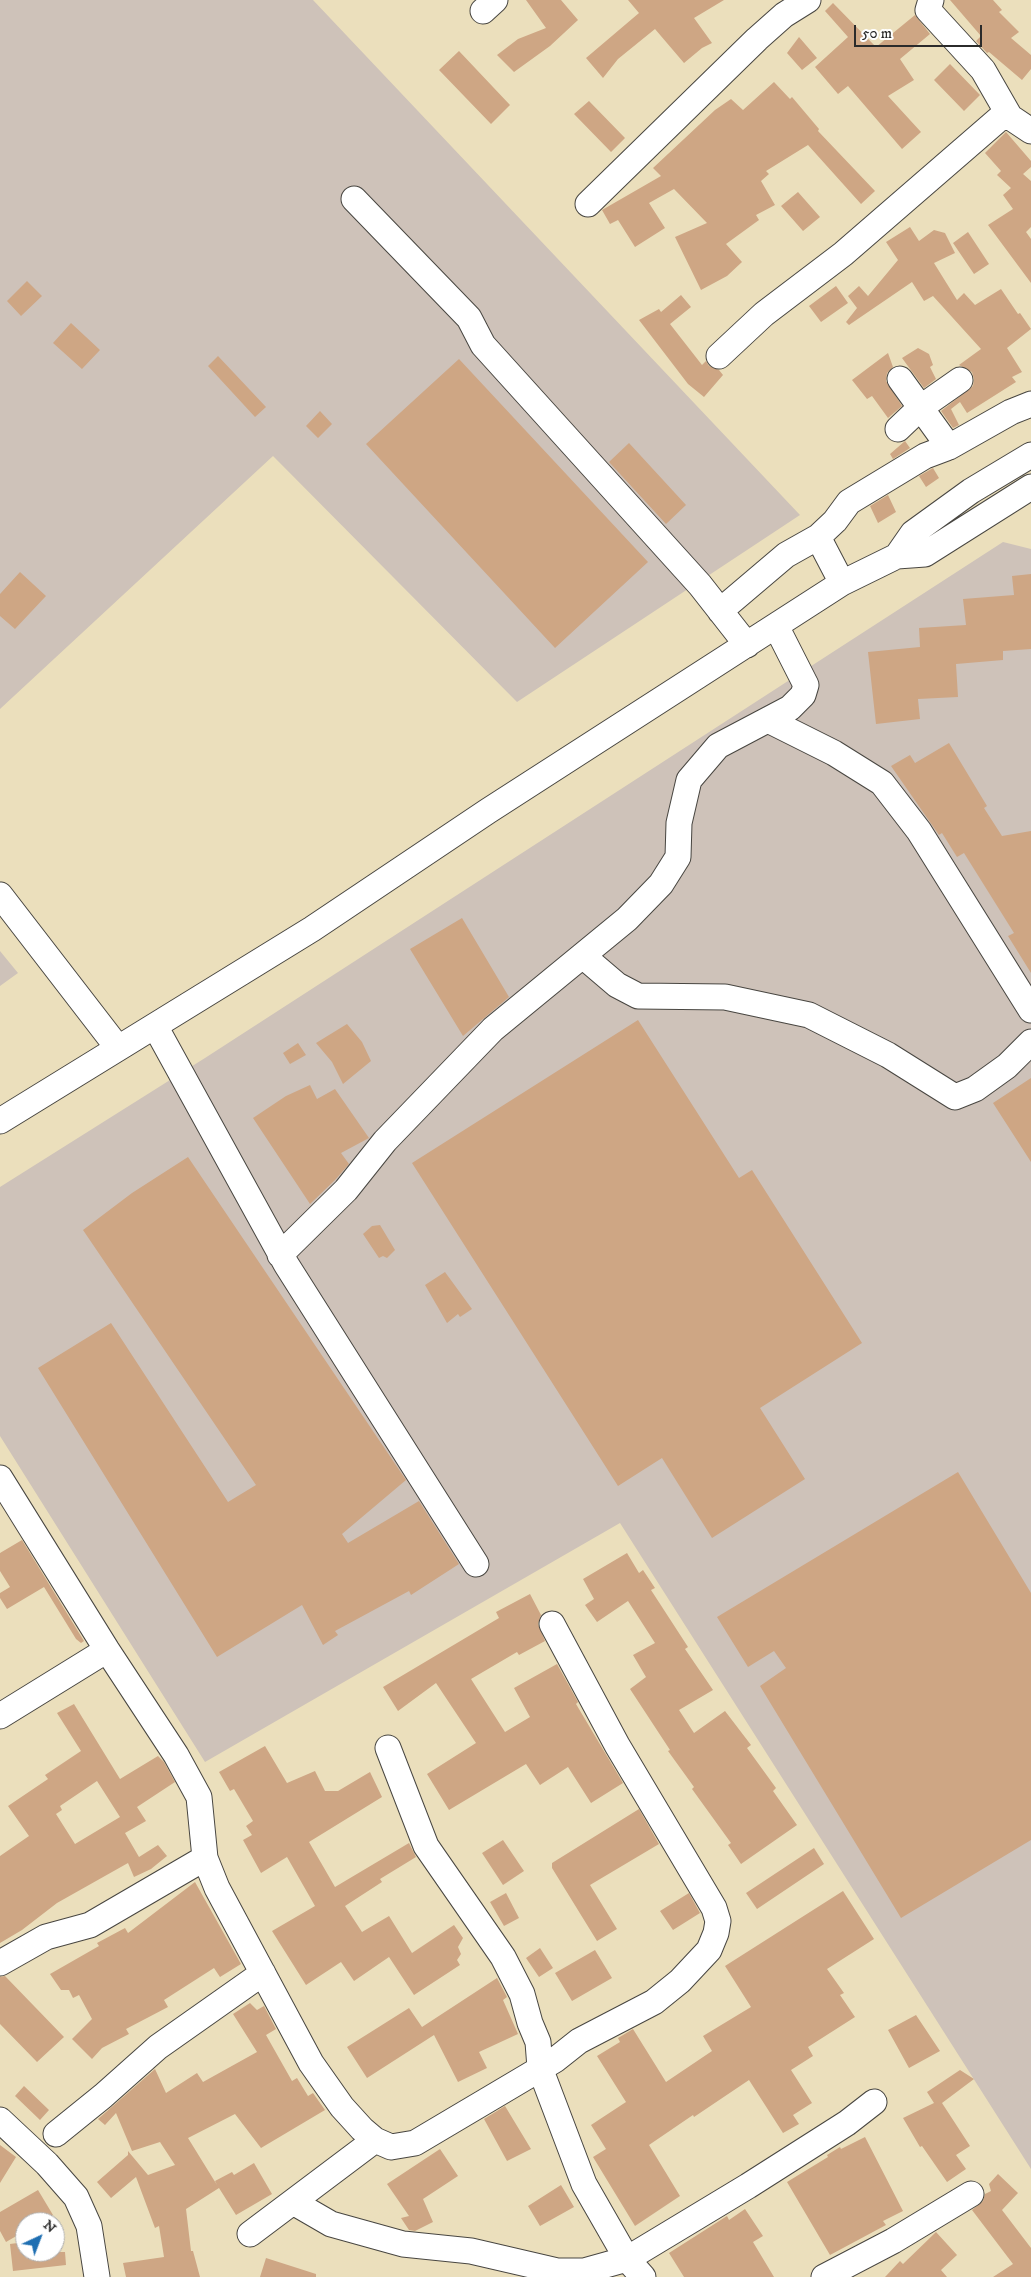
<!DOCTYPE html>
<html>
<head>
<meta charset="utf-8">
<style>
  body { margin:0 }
  #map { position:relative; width:1031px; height:2277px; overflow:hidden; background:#ebdfbc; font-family:"IM FELL DW Pica",serif }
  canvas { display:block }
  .north { position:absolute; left:15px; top:2212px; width:50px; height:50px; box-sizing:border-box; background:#fff; border:1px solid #aaa; border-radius:50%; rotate:43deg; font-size:14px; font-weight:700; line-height:20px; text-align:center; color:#2b2b2b }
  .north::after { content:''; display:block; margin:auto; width:18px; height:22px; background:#1f6fb2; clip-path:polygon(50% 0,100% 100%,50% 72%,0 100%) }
  .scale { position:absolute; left:854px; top:25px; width:128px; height:22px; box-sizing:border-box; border:2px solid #2b2b2b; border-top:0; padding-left:6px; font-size:15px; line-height:18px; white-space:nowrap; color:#2b2b2b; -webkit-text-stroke:4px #fff; paint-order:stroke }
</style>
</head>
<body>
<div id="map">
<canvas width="1031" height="2277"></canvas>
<div class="north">N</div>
<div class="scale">50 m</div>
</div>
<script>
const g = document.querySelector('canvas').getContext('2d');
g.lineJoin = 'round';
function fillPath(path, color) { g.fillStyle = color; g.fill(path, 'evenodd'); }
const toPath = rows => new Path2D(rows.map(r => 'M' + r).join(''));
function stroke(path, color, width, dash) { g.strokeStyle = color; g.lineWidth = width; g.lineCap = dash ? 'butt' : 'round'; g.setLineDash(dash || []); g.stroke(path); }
fillPath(toPath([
  [0,0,313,0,800,515,517,702,273,456,0,709],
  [1003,542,1031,549,1031,2169,620,1523,205,1762,0,1436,0,1187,205,1058],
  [0,951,18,973,0,986]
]), '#cec2b9');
fillPath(toPath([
  [526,0,561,0,578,20,550,46,514,72,497,55,518,39,546,28],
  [628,0,724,0,694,18,712,43,702,48,684,63,655,29,618,59,603,78,586,58,639,13],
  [950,0,993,0,1002,10,999,12,1019,32,1011,38,1031,55,1031,69,1022,80,989,52,987,53,976,41,981,36],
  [833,3,876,47,915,15,930,34,900,59,914,80,888,96,921,132,902,149,848,86,838,94,815,67,848,37,825,11],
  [799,37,817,58,802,70,787,53],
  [459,51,510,105,491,124,439,70],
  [950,64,980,95,964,111,934,80],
  [774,82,790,99,792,97,819,129,818,131,875,191,861,204,808,145,766,171,769,174,761,181,775,205,756,215,759,220,726,244,742,262,727,276,701,290,675,237,707,223,674,189,649,203,665,228,635,247,618,220,610,224,602,210,661,176,653,168,715,110,731,99,743,110],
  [589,101,625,138,611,152,574,114],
  [1006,132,1031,161,1031,167,1023,174,1031,181,1031,227,1026,232,1031,239,1031,283,988,225,1013,209,1003,195,1011,188,997,175,1001,171,985,153],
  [798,192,820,217,803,231,781,206],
  [910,227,919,241,934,230,945,233,955,253,934,263,957,300,964,293,975,305,1001,289,1018,314,1020,313,1031,329,1007,348,1022,372,1012,377,1016,382,967,413,960,402,951,409,959,425,953,428,941,411,973,386,974,379,972,372,959,365,981,349,933,296,924,301,912,282,849,325,846,322,857,308,848,296,859,286,868,296,898,260,886,242],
  [968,232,989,264,974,274,953,243],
  [27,281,42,296,21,316,7,301],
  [836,286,848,303,821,322,809,306],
  [681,295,691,307,670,324,702,365,706,361,709,366,719,370,723,375,704,397,688,384,639,320,659,309,661,312],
  [71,323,100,350,82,369,53,343],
  [918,348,929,354,933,365,930,367,936,379,924,388,902,358],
  [888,353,893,367,887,373,886,381,902,406,888,418,872,396,867,399,852,380],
  [218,356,266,407,255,417,208,366],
  [459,359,648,562,555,648,366,444],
  [320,411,332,424,318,438,306,426],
  [905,441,910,448,893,459,890,454],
  [629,443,686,505,666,524,609,462],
  [933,468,939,478,926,487,919,476],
  [888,495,896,512,878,523,870,506],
  [20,572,46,596,15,629,0,616,0,594],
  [1031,574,1031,649,1003,651,1003,660,956,664,958,697,918,699,920,719,876,724,868,652,920,647,919,628,966,625,963,599,1014,595,1012,576],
  [949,743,987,806,984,808,1002,836,1031,831,1031,973,1008,936,1014,933,964,853,957,857,942,833,939,835,891,766,910,755,915,763],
  [462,918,509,997,463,1036,410,949],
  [638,1020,739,1178,752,1170,862,1343,760,1408,805,1479,712,1538,662,1458,618,1486,412,1163],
  [347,1024,362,1042,371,1061,343,1084,332,1062,316,1043],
  [298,1043,306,1055,290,1064,283,1053],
  [1031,1078,1031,1162,993,1103],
  [310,1085,317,1099,335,1089,369,1138,341,1153,349,1164,335,1180,310,1204,253,1118,286,1096],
  [188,1157,406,1480,342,1534,348,1543,419,1501,459,1564,411,1595,409,1591,335,1631,338,1635,323,1645,302,1605,217,1657,38,1368,111,1323,228,1502,256,1485,83,1230,132,1193],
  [380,1225,395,1250,387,1258,383,1256,379,1258,363,1234,372,1226],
  [445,1272,472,1309,460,1317,458,1314,447,1323,425,1285],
  [958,1472,1031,1593,1031,1840,901,1918,760,1686,786,1668,774,1651,748,1667,717,1617],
  [22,1540,84,1641,81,1643,76,1639,44,1587,7,1609,0,1598,0,1593,10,1587,0,1571,0,1553],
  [627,1553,639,1573,643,1570,655,1588,651,1590,688,1647,685,1649,713,1690,679,1710,694,1733,725,1711,751,1745,747,1748,776,1788,773,1791,797,1825,741,1864,728,1845,731,1843,692,1789,694,1787,668,1751,670,1750,630,1689,646,1677,633,1655,655,1643,628,1601,597,1622,585,1605,594,1599,583,1579],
  [530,1594,541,1615,538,1624,545,1641,519,1655,517,1652,471,1679,505,1732,530,1717,514,1688,557,1664,578,1702,576,1704,623,1783,591,1803,568,1767,540,1785,526,1764,449,1810,427,1774,476,1743,436,1683,398,1711,383,1687,499,1618,496,1612],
  [74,1704,120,1779,158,1756,164,1762,175,1782,137,1807,146,1821,125,1833,139,1857,158,1845,167,1856,151,1869,134,1877,128,1863,57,1903,22,1930,0,1943,0,1856,29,1836,8,1806,48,1779,45,1775,81,1751,57,1713],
  [97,1781,120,1817,75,1844,56,1814,62,1810,60,1806],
  [265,1746,287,1783,315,1771,325,1791,338,1791,370,1772,382,1797,309,1842,335,1887,409,1843,416,1857,380,1879,382,1882,345,1906,362,1932,389,1916,412,1953,454,1925,463,1938,458,1947,461,1954,457,1960,460,1965,414,1995,389,1957,354,1981,341,1962,306,1985,272,1931,315,1906,287,1857,261,1873,243,1840,252,1835,246,1826,253,1821,234,1789,230,1791,219,1772],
  [639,1809,659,1844,590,1885,617,1929,597,1941,552,1868,552,1863],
  [503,1840,524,1871,503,1885,482,1853],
  [814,1848,824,1864,757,1909,746,1893],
  [195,1882,241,1964,220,1977,214,1968,164,2000,168,2007,126,2029,129,2034,102,2048,92,2059,72,2039,92,2019,79,1995,73,1998,69,1990,61,1990,50,1974,99,1946,97,1943,125,1928,128,1933],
  [843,1891,874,1939,827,1969,844,1993,840,1995,855,2017,808,2047,813,2056,791,2070,812,2103,793,2115,799,2124,783,2133,749,2080,694,2117,693,2115,649,2145,680,2196,635,2226,593,2157,606,2149,591,2125,626,2102,597,2056,620,2042,618,2038,633,2029,666,2082,712,2051,703,2036,751,2007,725,1966],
  [506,1893,519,1918,504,1926,490,1902],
  [689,1893,700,1913,673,1930,660,1911],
  [540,1948,553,1968,539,1977,526,1958],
  [595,1950,612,1978,572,2001,555,1973],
  [5,1976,64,2037,37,2062,0,2024,0,1977],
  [497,1978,507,1997,503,2000,518,2034,479,2052,487,2068,458,2082,434,2035,367,2078,347,2047,409,2008,422,2027],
  [250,2003,257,2010,264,2006,276,2029,266,2035,292,2081,297,2078,308,2096,313,2093,325,2110,261,2148,235,2114,188,2138,217,2185,215,2181,232,2172,234,2175,254,2163,272,2194,236,2215,219,2188,186,2209,191,2251,193,2251,200,2277,126,2277,123,2263,164,2257,159,2226,155,2228,136,2177,111,2198,97,2182,128,2155,128,2151,148,2175,175,2165,160,2142,132,2151,116,2113,105,2125,98,2119,155,2069,166,2093,197,2073,203,2082,257,2052,233,2014],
  [916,2015,940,2051,909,2068,888,2030],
  [960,2070,974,2079,942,2103,970,2146,956,2155,966,2169,947,2182,922,2146,920,2147,903,2118,934,2103,927,2092],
  [24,2086,49,2110,40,2120,15,2096],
  [505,2106,531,2149,507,2161,484,2119],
  [865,2137,903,2211,883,2221,886,2225,830,2255,787,2182,828,2157,827,2155,840,2147,841,2149],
  [0,2145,16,2157,0,2183],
  [440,2149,458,2176,423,2199,433,2222,415,2231,409,2230,401,2218,409,2216,387,2184],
  [998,2174,1018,2193,1002,2210,1031,2248,1031,2277,993,2277,1013,2264,972,2210,983,2201,985,2194,991,2191,989,2184],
  [561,2185,574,2207,540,2226,528,2206],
  [38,2190,53,2215,41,2222,25,2222,25,2231,6,2242,0,2231,0,2212],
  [745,2209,763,2236,753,2242,774,2277,684,2277,669,2253,727,2216,729,2220],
  [936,2232,957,2255,941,2270,947,2277,885,2277,900,2261,903,2264],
  [25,2242,25,2252,65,2252,66,2265,13,2271,10,2244],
  [266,2258,316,2274,316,2277,260,2277]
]), '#cea684');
const minor = toPath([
  [931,0,928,10,983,70,1010,117],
  [483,11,495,0],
  [354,199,469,318,483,345,700,585,747,645],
  [588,204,757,39,784,15,808,0],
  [719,356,764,314,843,254,1000,118,1010,117,1031,131],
  [900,379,949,447],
  [898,429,920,408,960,380],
  [818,537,842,583],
  [897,556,925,554,1031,487],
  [720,611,786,555,818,537,835,521,849,502,925,456,949,447,1011,412,1031,404],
  [768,720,834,753,882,783,919,831,1031,1010],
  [0,895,118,1048],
  [583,956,617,985,638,996,725,997,809,1015,888,1055,955,1097,975,1089,1007,1066,1031,1042],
  [155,1026,286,1264,476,1564],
  [0,1121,312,929,488,811,842,583,897,556,913,533,971,491,1031,455],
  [280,1255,346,1190,385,1141,493,1029,627,919,661,884,678,857,679,823,689,780,718,746,790,708,803,695,806,685,776,626],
  [0,1478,107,1650,176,1755,199,1797,205,1858,217,1888,311,2063,342,2107,362,2129,375,2140,391,2147,415,2143,555,2060,579,2041,654,2002,680,1981,709,1950,716,1933,718,1921,714,1908,617,1745,552,1624],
  [0,1716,107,1650],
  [388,1748,426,1846,503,1957,522,1994,530,2023,538,2042,540,2068,584,2184,627,2259,643,2277],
  [0,1963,46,1937,90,1925,205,1858],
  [0,2120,47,2164,76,2197,89,2226,97,2277],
  [56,2134,103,2096,158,2047,263,1973],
  [293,2202,331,2224,403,2244,471,2251,557,2271,584,2271,627,2259,748,2186,847,2123,874,2102],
  [250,2234,375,2140],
  [824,2277,893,2241,971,2194]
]);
stroke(minor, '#484641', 27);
stroke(minor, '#fff', 25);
</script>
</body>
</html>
